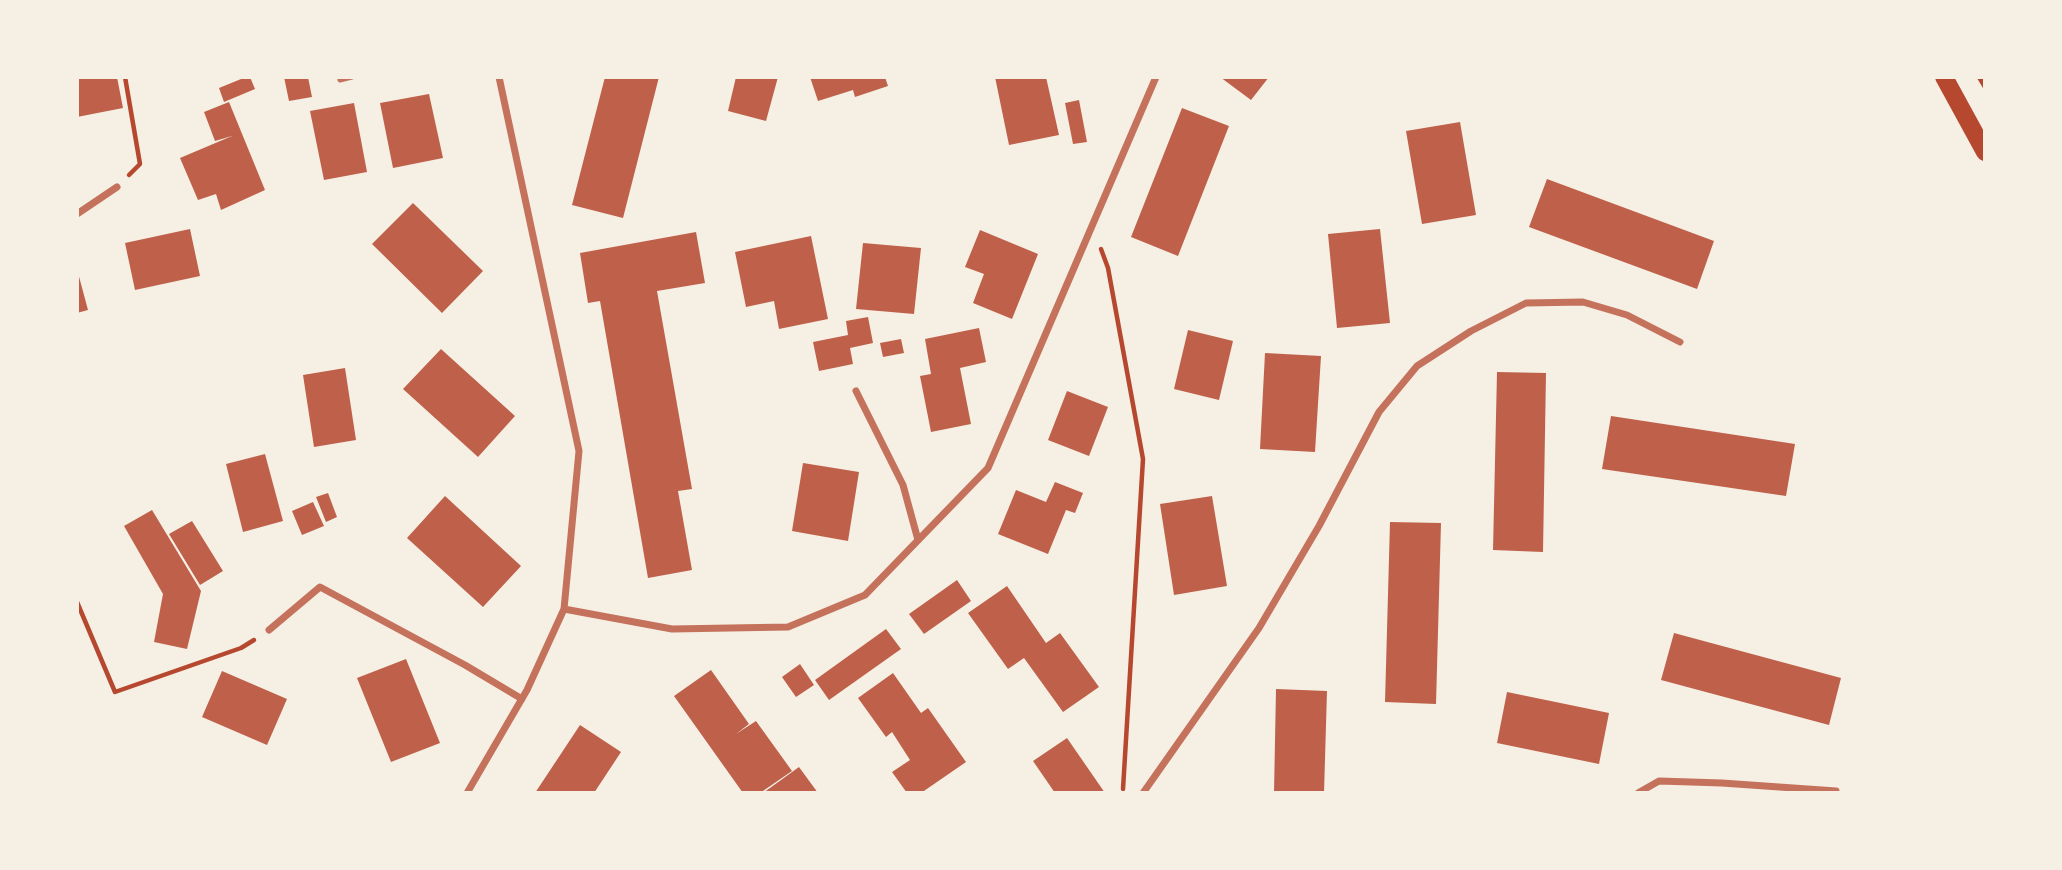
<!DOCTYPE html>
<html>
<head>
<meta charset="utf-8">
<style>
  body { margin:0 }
  #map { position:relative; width:2062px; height:870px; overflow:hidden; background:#f6efe4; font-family:Quicksand,sans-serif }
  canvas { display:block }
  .frame { position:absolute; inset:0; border:79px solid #f6efe4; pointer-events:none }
</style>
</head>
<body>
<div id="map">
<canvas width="2062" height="870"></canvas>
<div class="frame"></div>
</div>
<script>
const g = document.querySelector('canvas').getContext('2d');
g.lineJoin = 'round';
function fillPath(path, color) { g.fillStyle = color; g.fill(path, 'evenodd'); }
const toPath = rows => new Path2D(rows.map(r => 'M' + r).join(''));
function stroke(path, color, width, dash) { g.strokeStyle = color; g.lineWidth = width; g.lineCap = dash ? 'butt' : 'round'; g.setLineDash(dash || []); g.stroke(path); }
fillPath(toPath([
  [77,77,117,77,123,108,77,117],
  [246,77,250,77,255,89,224,102,219,88],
  [284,77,308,77,312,97,289,101],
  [605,77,659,77,623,218,572,205],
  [736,77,778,77,766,121,728,111],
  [810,77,885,77,888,86,855,97,853,90,818,101],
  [995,77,1046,77,1059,135,1009,145],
  [1220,77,1269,77,1251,100],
  [429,94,443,158,393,168,380,103],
  [1079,100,1087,142,1073,144,1065,103],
  [229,102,265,190,221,210,216,194,198,200,180,158,232,136,215,141,204,112],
  [354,103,367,172,324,180,310,111],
  [1182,108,1229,126,1178,256,1131,237],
  [1460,122,1476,215,1422,224,1406,131],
  [1547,179,1714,241,1697,289,1529,227],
  [413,203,483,271,442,313,372,244],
  [190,229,200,276,135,290,125,243],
  [1380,229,1390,323,1337,328,1328,234],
  [980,230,1038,254,1012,319,973,303,984,274,965,267],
  [696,232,705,283,657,291,692,489,678,491,692,570,648,578,600,301,588,303,580,253],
  [811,236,828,319,779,329,774,301,746,307,735,252],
  [863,243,921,248,914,314,856,309],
  [77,269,88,310,77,313],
  [868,317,873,343,850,348,853,364,819,371,813,342,848,335,846,321],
  [979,328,986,362,960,368,971,424,931,432,920,376,931,374,925,339],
  [1188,330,1233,341,1219,400,1174,389],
  [901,339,904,353,883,357,880,343],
  [441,349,515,416,478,457,403,389],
  [1265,353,1321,356,1315,452,1260,449],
  [345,368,356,440,314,447,303,375],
  [1497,372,1546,373,1543,552,1493,550],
  [1067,391,1108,407,1089,456,1048,440],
  [1611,416,1795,444,1786,496,1602,469],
  [265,454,283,521,243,532,226,464],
  [803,463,859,472,848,541,792,531],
  [1055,482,1083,493,1075,513,1066,510,1048,554,998,534,1016,490,1046,502],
  [328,493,337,517,326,522,316,497],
  [445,496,521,566,483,607,407,538],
  [1212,496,1227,586,1174,595,1160,504],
  [313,502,324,526,302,535,292,511],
  [152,510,201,591,187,649,154,642,163,594,124,526],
  [192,521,223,571,200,585,169,534],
  [1390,522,1441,523,1436,704,1385,702],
  [957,580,971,601,924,634,909,614],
  [1007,586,1046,643,1060,633,1099,687,1063,712,1024,658,1008,669,968,613],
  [886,629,901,649,829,700,815,680],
  [1674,633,1841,678,1829,725,1661,680],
  [406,659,440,743,391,762,357,678],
  [800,664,814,685,796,697,782,677],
  [711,670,749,724,736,734,756,721,792,771,760,793,743,793,674,696],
  [222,671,287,699,267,745,202,717],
  [893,673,921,713,928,708,966,762,921,793,907,793,892,772,910,760,892,732,886,737,858,698],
  [1276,689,1327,691,1324,793,1274,793],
  [1507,692,1609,713,1599,764,1497,743],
  [580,725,621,752,594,793,535,793],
  [1067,738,1105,793,1055,793,1033,761],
  [799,767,818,793,763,793]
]), '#bf614a');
stroke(toPath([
  [125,77,140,164,129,175],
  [1979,77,1985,87],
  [1101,249,1108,268,1143,459,1123,789],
  [77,602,115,692,241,648,254,640]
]), '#b5482f', 4.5);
stroke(toPath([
  [340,80,352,77]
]), '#c5725c', 5);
stroke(toPath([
  [77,214,117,187],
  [856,391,903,485,918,540],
  [564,609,672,629,788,627,865,595,988,468,1156,77],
  [269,630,320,587,465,665,522,699],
  [467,793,527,690,564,609,579,451,499,77],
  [1143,793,1259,628,1319,526,1379,412,1417,366,1471,331,1526,303,1583,302,1627,315,1680,342],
  [1638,793,1659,781,1722,783,1836,791]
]), '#c5725c', 7);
stroke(toPath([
  [1944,77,1985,152]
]), '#b5482f', 18);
</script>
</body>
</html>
